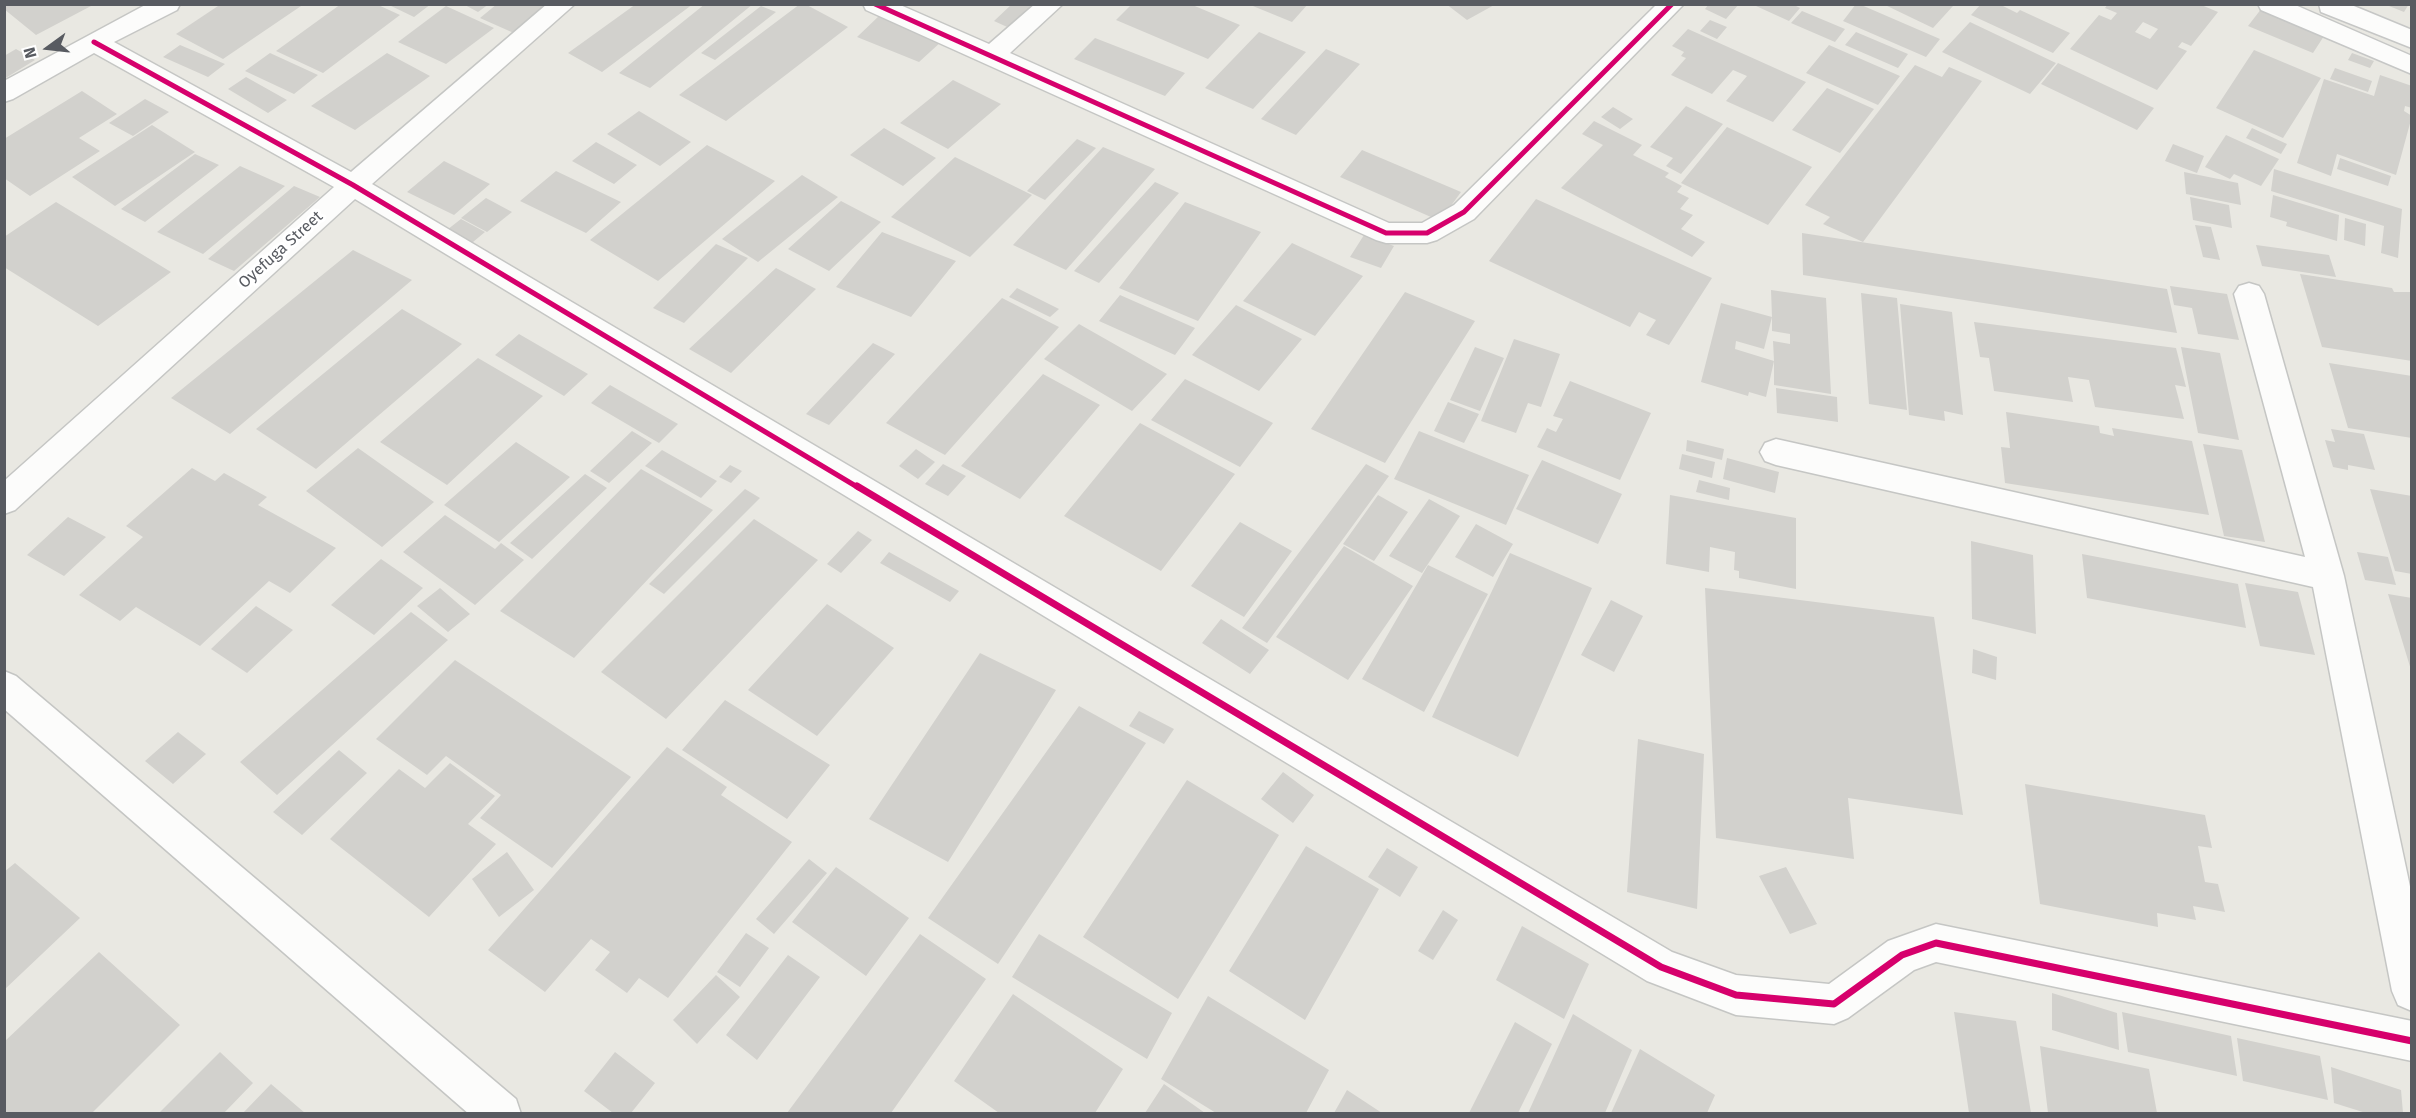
<!DOCTYPE html>
<html>
<head>
<meta charset="utf-8">
<style>
  body { margin:0 }
  #map { position:relative; width:2416px; height:1118px; overflow:hidden; background:#e9e8e2; font-family:"Fira Sans",sans-serif }
  canvas { display:block }
  .frame { position:absolute; inset:0; border:6px solid #585b61; pointer-events:none }
  .north { position:absolute; left:18px; top:18px; width:60px; height:60px; -webkit-text-stroke:4px #fff; paint-order:stroke; rotate:255deg; font-size:16px; font-weight:700; line-height:24px; text-align:center; color:#585b61 }
  .north::after { content:''; display:block; margin:auto; width:21px; height:27px; background:#585b61; clip-path:polygon(50% 0,100% 100%,50% 72%,0 100%) }
</style>
</head>
<body>
<div id="map">
<canvas width="2416" height="1118"></canvas>
<div class="frame"></div>
<div class="north">N</div>
</div>
<script>
const g = document.querySelector('canvas').getContext('2d');
g.lineJoin = 'round';
function fillPath(path, color) { g.fillStyle = color; g.fill(path, 'evenodd'); }
const toPath = rows => new Path2D(rows.map(r => 'M' + r).join(''));
function stroke(path, color, width, dash) { g.strokeStyle = color; g.lineWidth = width; g.lineCap = dash ? 'butt' : 'round'; g.setLineDash(dash || []); g.stroke(path); }
function drawText(font, color, halo, rows, align = 'center') {
  g.font = font + ' "Fira Sans",sans-serif'; g.lineWidth = 6; g.setLineDash([]); g.textBaseline = 'middle'; g.strokeStyle = halo; g.fillStyle = color; for (const [text, x, y, turn = 0] of rows) {
    g.save(); g.translate(x, y); g.rotate((+turn || 0) * Math.PI / 180); g.textAlign = isNaN(turn) ? turn : align; if (halo) g.strokeText(text, 0, 0); g.fillText(text, 0, 0); g.restore();
  }
}
fillPath(toPath([
  [4,4,89,4,91,6,36,35,4,9],
  [221,4,304,4,223,59,176,34],
  [341,4,376,4,400,15,323,73,276,51],
  [387,4,431,4,414,17],
  [463,4,489,4,478,12],
  [497,4,542,4,549,8,516,34,480,18],
  [636,4,693,4,602,72,568,53],
  [705,4,753,4,650,88,619,73],
  [800,4,805,4,848,27,726,121,679,95],
  [1012,4,1044,4,1016,31,994,21],
  [1132,4,1190,4,1240,25,1208,59,1116,20],
  [1248,4,1308,4,1292,22],
  [1446,4,1496,4,1467,20],
  [1709,4,1739,4,1726,19,1705,9],
  [1758,4,1792,4,1800,8,1789,21,1756,6],
  [1856,4,1859,4,1940,39,1926,57,1843,21],
  [1883,4,1951,4,1953,6,1933,28],
  [1981,4,1999,4,2017,13,2020,10,2070,33,2053,53,1971,15],
  [2108,4,2199,4,2218,12,2191,46,2182,42,2178,47,2187,51,2157,90,2070,49,2099,15,2111,20,2117,13,2105,8],
  [2143,22,2158,29,2150,39,2135,32],
  [2265,4,2324,36,2313,53,2248,26],
  [2384,4,2409,4,2404,12],
  [446,6,494,28,446,64,398,42],
  [761,6,776,12,715,60,701,53],
  [1802,11,1845,29,1835,42,1791,23],
  [880,15,942,41,919,62,857,37],
  [1710,20,1727,27,1717,39,1700,31],
  [1970,22,2056,63,2030,94,1942,52],
  [1688,29,1806,82,1773,122,1726,101,1747,76,1733,70,1712,94,1671,75,1686,58,1681,56,1684,52,1672,46],
  [1259,32,1306,52,1253,109,1205,88],
  [1856,32,1908,54,1898,68,1845,45],
  [1095,38,1185,73,1165,96,1074,59],
  [180,45,225,64,208,77,163,57],
  [1829,45,1900,76,1878,105,1806,73],
  [16,49,35,60,4,79,4,56],
  [1326,49,1360,64,1296,135,1261,119],
  [2254,50,2321,78,2283,138,2216,108],
  [270,53,318,75,294,94,245,71],
  [387,53,430,76,355,130,311,106],
  [2352,53,2374,61,2370,68,2348,60],
  [2058,63,2154,108,2137,130,2041,84],
  [1915,65,1942,77,1949,67,1982,81,1863,242,1823,224,1830,217,1805,205],
  [2335,68,2372,81,2368,92,2330,79],
  [2380,75,2412,86,2412,108,2405,106,2404,111,2412,116,2396,175,2337,154,2331,176,2297,163,2324,79,2374,96],
  [246,77,287,100,268,113,228,89],
  [953,80,1001,104,948,149,900,123],
  [1827,88,1874,109,1840,153,1792,130],
  [82,91,117,114,79,138,100,151,30,196,4,178,4,139],
  [145,99,169,112,133,136,109,123],
  [1686,106,1723,124,1681,174,1666,166,1673,158,1650,147],
  [1613,107,1633,119,1620,129,1601,117],
  [639,111,691,142,660,166,607,134],
  [1594,121,1642,145,1633,155,1669,173,1665,177,1682,186,1677,192,1689,198,1680,209,1693,215,1681,229,1705,242,1692,257,1561,188,1603,145,1582,134],
  [152,125,195,152,115,206,72,177],
  [1727,127,1812,167,1768,225,1681,183],
  [884,128,936,158,903,186,850,155],
  [2252,128,2287,144,2281,154,2246,138],
  [2226,135,2279,159,2261,186,2234,174,2230,179,2205,167],
  [1077,139,1096,148,1045,200,1027,191],
  [596,142,637,165,614,184,572,161],
  [2173,144,2204,156,2197,173,2165,161],
  [707,145,775,181,658,281,590,240],
  [1103,147,1155,169,1066,270,1013,245],
  [1362,150,1461,192,1440,221,1340,177],
  [195,154,219,165,145,222,121,209],
  [955,157,1032,195,970,257,891,217],
  [2340,158,2391,176,2388,186,2337,169],
  [444,161,490,184,454,215,407,192],
  [240,166,285,186,203,254,157,232],
  [2274,169,2402,209,2398,258,2381,253,2384,226,2271,191],
  [556,171,621,202,586,233,520,201],
  [2184,172,2238,183,2241,205,2186,194],
  [802,175,838,197,758,262,722,239],
  [1155,182,1179,193,1099,283,1074,271],
  [294,186,320,197,234,271,208,259],
  [2273,195,2339,215,2337,241,2286,226,2287,222,2270,217],
  [2190,197,2229,205,2232,228,2193,220],
  [486,198,512,212,487,232,461,218],
  [1536,199,1712,278,1669,345,1646,335,1656,320,1639,312,1630,327,1489,261],
  [841,201,881,222,829,271,788,249],
  [56,202,171,272,98,326,4,267,4,237],
  [1185,202,1261,232,1198,321,1119,288],
  [2345,218,2366,224,2365,246,2344,240],
  [461,219,485,232,467,247,443,233],
  [2195,225,2211,227,2220,260,2203,257],
  [882,232,956,261,911,317,836,287],
  [1802,233,2167,289,2177,333,1803,275],
  [1364,235,1394,246,1381,268,1350,257],
  [1292,243,1363,276,1315,336,1243,301],
  [716,244,748,258,684,323,653,308],
  [2256,245,2329,255,2336,277,2262,266],
  [353,250,412,280,230,434,171,398],
  [776,268,816,289,731,373,689,349],
  [2300,274,2392,288,2394,292,2412,292,2412,361,2322,347],
  [2170,286,2227,294,2239,340,2198,334,2192,308,2174,305],
  [1017,288,1059,309,1050,317,1009,297],
  [1771,290,1826,298,1831,394,1774,385,1774,361,1766,397,1749,392,1748,396,1701,382,1721,303,1772,317],
  [1772,317,1772,331,1790,334,1790,344,1773,341,1774,361,1735,349,1736,341,1764,349],
  [1405,292,1475,321,1385,463,1311,429],
  [1861,293,1897,298,1907,410,1869,404],
  [1120,295,1195,328,1175,355,1099,321],
  [1002,298,1059,327,945,455,886,423],
  [1900,304,1952,312,1963,415,1944,411,1945,421,1909,415],
  [1236,305,1302,339,1259,391,1192,355],
  [402,309,462,344,316,469,256,429],
  [1974,322,2176,348,2186,387,2175,385,2184,419,2095,407,2089,380,2068,377,2073,402,1994,391,1989,358,1980,357],
  [1079,324,1167,374,1132,411,1044,359],
  [519,334,588,374,564,396,495,355],
  [1514,339,1560,354,1541,407,1528,403,1516,433,1481,421],
  [873,343,895,354,829,425,806,414],
  [1475,347,1504,358,1480,411,1450,400],
  [2181,347,2220,353,2239,440,2198,433],
  [478,358,543,396,447,485,380,442],
  [2329,363,2412,376,2412,438,2348,428],
  [1043,374,1100,405,1020,499,961,466],
  [1185,379,1273,423,1240,467,1151,420],
  [1570,381,1651,413,1620,480,1537,447,1547,428,1556,432,1563,419,1553,416],
  [610,385,678,424,659,443,591,403],
  [1776,388,1837,397,1838,422,1777,413],
  [1448,402,1479,414,1464,443,1434,431],
  [2006,412,2099,426,2100,433,2114,436,2112,428,2192,441,2209,515,2005,483,2001,447,2010,448],
  [1140,423,1235,474,1161,571,1064,516],
  [2331,429,2364,434,2375,470,2348,465,2348,470,2333,467,2325,440,2335,442],
  [632,431,652,443,609,483,590,471],
  [1419,431,1529,475,1506,525,1394,479],
  [1687,440,1724,449,1722,460,1686,451],
  [516,442,570,477,499,542,444,505],
  [2203,444,2242,450,2265,542,2224,536],
  [358,448,434,502,382,547,306,491],
  [916,449,935,462,918,479,899,466],
  [662,450,717,481,701,498,645,466],
  [1682,454,1715,462,1712,478,1679,469],
  [1727,458,1779,472,1775,493,1723,479],
  [1542,460,1622,494,1598,544,1516,509],
  [943,464,966,476,948,496,925,484],
  [1366,464,1389,476,1267,643,1242,628],
  [730,465,742,471,731,483,719,477],
  [192,468,215,481,224,473,267,497,258,505,336,548,290,593,269,581,200,646,136,607,120,621,79,595,143,537,126,526],
  [641,469,713,510,574,658,500,611],
  [585,474,607,488,532,559,510,543],
  [1699,480,1730,488,1729,500,1696,492],
  [745,489,760,498,664,594,649,584],
  [2370,489,2412,496,2412,574,2395,571],
  [1378,495,1408,512,1374,561,1343,544],
  [1670,495,1796,518,1796,589,1739,578,1739,571,1734,570,1735,552,1710,547,1709,572,1666,564],
  [1429,499,1460,516,1422,573,1389,556],
  [445,515,495,549,501,543,524,560,475,605,403,552],
  [68,517,106,537,64,576,27,555],
  [754,519,818,560,666,719,601,672],
  [1240,522,1292,551,1244,617,1191,586],
  [1476,524,1513,544,1493,577,1455,557],
  [858,531,872,540,841,573,827,564],
  [1971,541,2033,555,2036,634,1972,619],
  [1344,546,1413,586,1348,680,1276,637],
  [889,552,959,591,950,602,880,563],
  [2357,552,2388,557,2396,585,2365,580],
  [1510,553,1592,588,1518,757,1432,717],
  [2082,554,2238,584,2246,628,2087,598],
  [381,559,423,588,374,635,331,605],
  [1428,565,1488,594,1424,712,1362,679],
  [2245,583,2298,592,2315,655,2260,646],
  [440,588,470,614,448,632,417,606],
  [1705,588,1934,617,1963,815,1848,798,1854,859,1716,838],
  [2388,594,2412,598,2412,670,2411,670],
  [1611,600,1643,616,1614,672,1581,655],
  [827,604,894,648,817,736,748,690],
  [256,606,293,630,247,673,211,649],
  [411,612,448,640,277,795,240,762],
  [1221,619,1269,650,1250,674,1202,643],
  [1973,649,1997,657,1996,680,1972,673],
  [980,653,1056,690,948,862,869,819],
  [455,660,631,777,552,868,480,818,501,795,446,756,427,775,376,739],
  [725,700,830,765,787,819,682,750],
  [1079,706,1146,743,998,964,928,918],
  [1139,711,1174,729,1164,744,1129,726],
  [178,732,206,754,173,784,145,761],
  [1638,739,1704,754,1697,909,1627,892],
  [667,747,727,787,721,795,792,842,668,998,639,978,627,993,595,970,610,952,591,939,545,992,488,950],
  [339,750,367,773,302,835,273,812],
  [450,763,495,796,468,824,496,844,429,917,330,839,399,769,425,788],
  [1283,772,1314,795,1293,823,1261,799],
  [1187,780,1279,835,1178,999,1083,937],
  [2025,784,2205,815,2212,848,2198,846,2205,882,2218,884,2225,912,2193,906,2196,920,2157,913,2158,927,2040,904],
  [1306,846,1379,889,1305,1020,1229,971],
  [1387,848,1418,867,1400,897,1368,877],
  [507,852,534,890,499,917,472,879],
  [809,859,827,873,774,934,756,919],
  [15,863,80,918,4,990,4,872],
  [836,867,909,918,866,976,792,922],
  [1786,867,1817,924,1790,934,1759,876],
  [1443,910,1458,920,1433,960,1418,951],
  [1522,926,1589,964,1564,1019,1496,980],
  [746,933,769,948,740,987,717,972],
  [920,934,986,979,891,1113,787,1113],
  [1039,934,1172,1013,1147,1059,1012,977],
  [99,952,180,1025,92,1113,4,1113,4,1042],
  [788,955,820,977,757,1060,726,1035],
  [716,975,740,997,697,1044,673,1020],
  [2052,993,2117,1013,2119,1050,2052,1030],
  [1013,994,1123,1069,1095,1113,999,1113,954,1081],
  [1208,996,1329,1070,1306,1113,1216,1113,1161,1079],
  [1954,1012,2016,1021,2031,1113,1969,1113],
  [2122,1012,2231,1036,2237,1076,2128,1052],
  [1573,1014,1632,1050,1605,1113,1528,1113],
  [1515,1022,1552,1044,1518,1113,1469,1113],
  [2237,1038,2320,1056,2328,1100,2243,1081],
  [2040,1046,2149,1069,2157,1113,2048,1113],
  [1640,1049,1715,1095,1707,1113,1611,1113],
  [220,1052,253,1083,224,1113,159,1113],
  [615,1052,655,1083,631,1113,613,1113,584,1091],
  [2331,1067,2401,1090,2403,1113,2366,1113,2334,1103],
  [271,1084,305,1113,243,1113],
  [1164,1084,1205,1113,1145,1113],
  [1347,1090,1382,1113,1334,1113]
]), '#d2d1cd');
const street = toPath([
  [147,4,180,4,177,10,114,42,351,172,547,4,575,4,372,184,1672,952,1736,975,1829,984,1888,941,1936,924,2412,1021,2412,1061,1936,962,1914,970,1848,1018,1834,1024,1736,1015,1647,981,355,199,15,510,4,514,4,481,334,187,94,53,13,99,4,102,4,81,147,4],
  [863,4,898,4,989,44,1035,4,1063,4,1010,53,1389,223,1422,223,1454,205,1657,4,1684,4,1474,219,1437,240,1427,243,1386,243,1376,240,866,10,863,4],
  [2249,283,2259,286,2264,294,2344,576,2412,896,2412,1011,2398,1005,2392,991,2313,587,1776,465,1765,461,1760,452,1765,443,1776,439,2305,557,2234,294,2239,286,2249,283],
  [4,671,16,676,516,1099,521,1114,469,1114,4,709,4,671]
]);
const secondary = toPath([
  [2258,4,2293,4,2412,56,2412,74,2261,10,2258,4],
  [2319,4,2349,4,2412,30,2412,48,2321,12,2319,4]
]);
stroke(street, '#c5c6c4', 3);
stroke(secondary, '#c6c7c6', 3);
fillPath(street, '#fcfcfb');
fillPath(secondary, '#fcfcfb');
stroke(toPath([
  [875,4,1386,233,1427,233,1464,212,1672,4],
  [94,42,353,185,859,488]
]), '#d6006c', 5);
stroke(toPath([
  [857,486,1661,967,1736,995,1834,1004,1902,955,1936,943,2412,1041]
]), '#d6006c', 7);
drawText('16px', '#585b61', '#fff', [
  ["Oyefuga Street",281,250,-42]
]);
</script>
</body>
</html>
